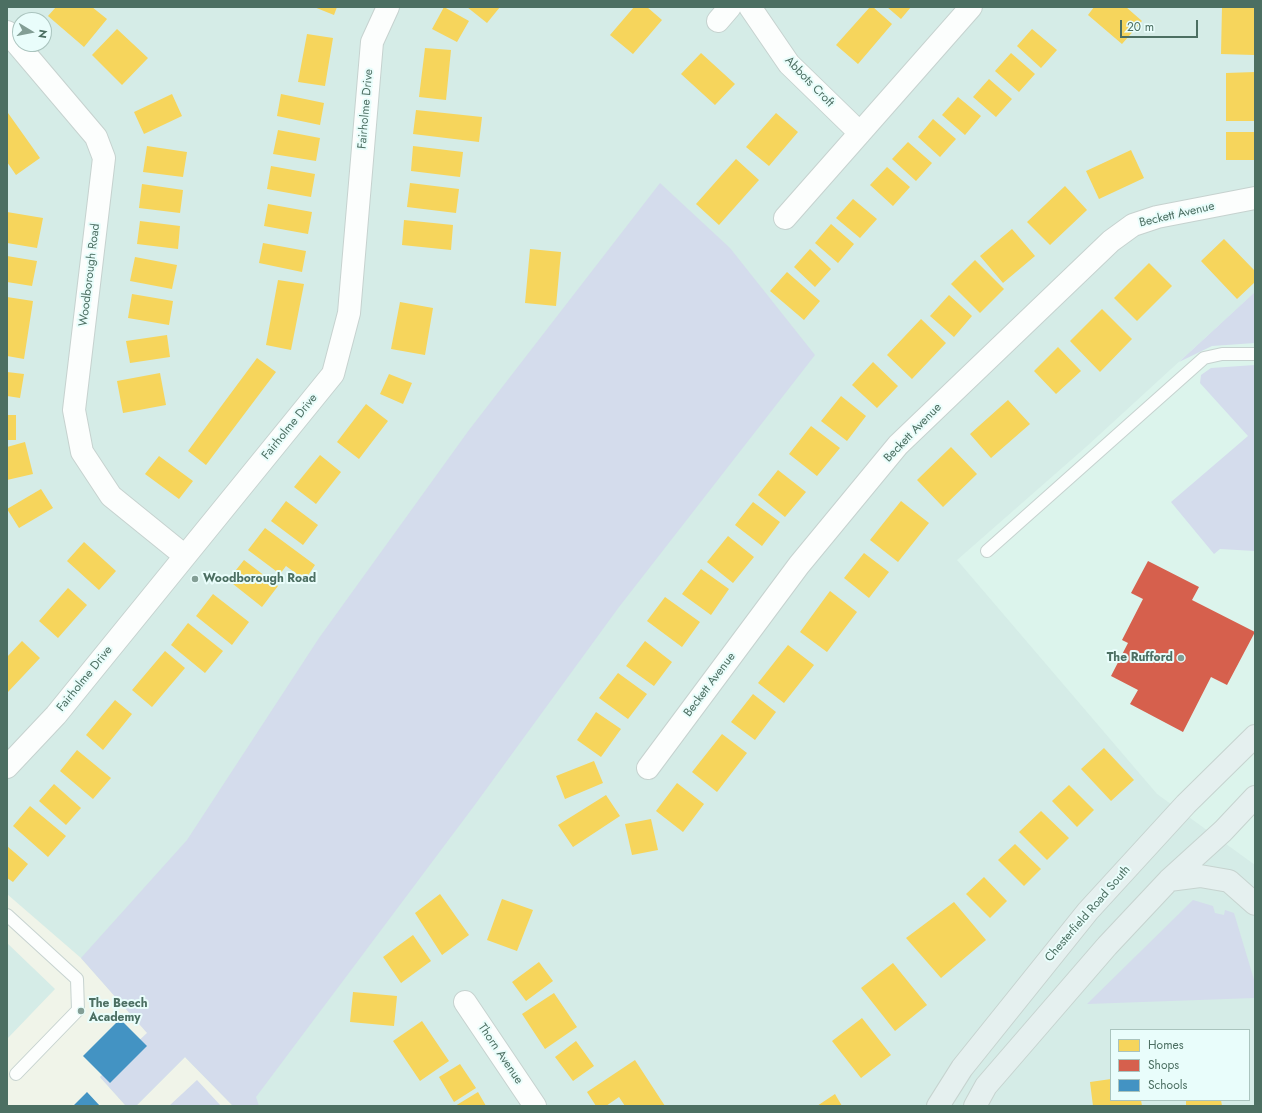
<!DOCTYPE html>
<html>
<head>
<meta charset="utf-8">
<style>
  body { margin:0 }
  #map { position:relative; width:1262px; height:1113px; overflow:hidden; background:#e8f5f3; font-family:Jost,sans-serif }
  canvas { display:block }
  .frame { position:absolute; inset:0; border:8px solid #4c6f62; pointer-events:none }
  .legend { position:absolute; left:1110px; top:1029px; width:140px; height:72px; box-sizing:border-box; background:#e9fdfb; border:1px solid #aac4be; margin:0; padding:5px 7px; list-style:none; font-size:12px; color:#4c6f62 }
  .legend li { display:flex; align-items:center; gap:8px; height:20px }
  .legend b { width:20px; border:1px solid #aac4be }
  .north { position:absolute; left:12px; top:12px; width:40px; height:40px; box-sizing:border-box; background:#e9fdfb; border:1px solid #aac4be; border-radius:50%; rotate:100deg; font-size:11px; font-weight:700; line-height:16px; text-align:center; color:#4c6f62 }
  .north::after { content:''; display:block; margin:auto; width:14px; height:18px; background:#839e95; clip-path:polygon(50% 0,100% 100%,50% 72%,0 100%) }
  .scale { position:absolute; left:1120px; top:20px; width:78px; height:18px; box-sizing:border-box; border:2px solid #4c6f62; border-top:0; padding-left:5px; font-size:12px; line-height:14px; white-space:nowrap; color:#4c6f62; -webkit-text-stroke:3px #e9fdfb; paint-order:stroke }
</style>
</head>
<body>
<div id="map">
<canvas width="1262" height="1113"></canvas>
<div class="frame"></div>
<ul class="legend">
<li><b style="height:11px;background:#f6d55c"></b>Homes</li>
<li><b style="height:11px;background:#d6604d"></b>Shops</li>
<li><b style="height:11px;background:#4393c3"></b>Schools</li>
</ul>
<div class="north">N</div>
<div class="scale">20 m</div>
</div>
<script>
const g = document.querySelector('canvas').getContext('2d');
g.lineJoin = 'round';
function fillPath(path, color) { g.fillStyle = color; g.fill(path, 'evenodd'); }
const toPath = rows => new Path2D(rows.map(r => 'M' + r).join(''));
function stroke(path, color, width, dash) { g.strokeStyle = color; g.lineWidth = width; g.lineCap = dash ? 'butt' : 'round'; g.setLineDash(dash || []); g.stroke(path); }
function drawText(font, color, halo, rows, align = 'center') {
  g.font = font + ' Jost,sans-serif'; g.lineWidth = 4; g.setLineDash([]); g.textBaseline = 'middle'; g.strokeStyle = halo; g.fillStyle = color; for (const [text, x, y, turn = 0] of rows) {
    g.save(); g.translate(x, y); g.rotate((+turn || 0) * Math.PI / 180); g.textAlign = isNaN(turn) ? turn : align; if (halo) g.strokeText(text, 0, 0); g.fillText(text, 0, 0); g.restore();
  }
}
fillPath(toPath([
  [7,7,1255,7,1255,1106,7,1106],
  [20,20,44,20,44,44,20,44],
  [1111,1030,1249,1030,1249,1100,1111,1100]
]), '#d5ece7');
fillPath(toPath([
  [1255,292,1255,865,1157,794,957,560,1087,446]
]), '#dcf4ec');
fillPath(toPath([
  [7,894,81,958,148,1033,100,1077,126,1106,7,1106,7,1039,55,989,7,943],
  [185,1057,233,1106,136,1106]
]), '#f0f4e9');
fillPath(toPath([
  [660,183,730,248,815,355,619,607,474,806,256,1097,259,1106,233,1106,185,1057,136,1106,126,1106,100,1077,147,1033,81,958,187,840,319,638,469,430],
  [1255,292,1255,343,1212,346,1179,362],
  [1255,365,1255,551,1220,549,1214,554,1171,502,1248,436,1200,383,1201,375,1211,368],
  [1193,900,1213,906,1215,913,1224,915,1225,910,1234,913,1255,983,1255,998,1087,1004],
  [197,1080,221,1106,169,1106]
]), '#d4dcec');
fillPath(toPath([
  [56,7,92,7,107,19,84,47,48,16],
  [314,7,337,7,334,15],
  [444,7,469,21,457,42,432,29],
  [467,7,500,7,487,23],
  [634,7,647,7,662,20,633,54,610,35],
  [870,7,873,7,892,24,858,64,836,45],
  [887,7,911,7,901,19],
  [1094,7,1126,7,1142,21,1122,44,1088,15],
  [1222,7,1255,7,1254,55,1221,54],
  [117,29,148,58,122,85,92,55],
  [1032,29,1057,50,1041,68,1017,46],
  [307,34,333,38,325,86,298,82],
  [425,48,451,50,446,100,419,97],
  [701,53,735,84,715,105,681,74],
  [1011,53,1035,74,1019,92,995,71],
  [1255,72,1255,121,1226,121,1226,73],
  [989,79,1012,99,996,117,973,97],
  [172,94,182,116,144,134,134,112],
  [281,94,324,103,320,125,277,116],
  [958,97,981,116,965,135,942,115],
  [416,110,482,117,479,142,413,134],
  [8,113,40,158,16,175,7,162],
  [776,113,798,132,769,166,746,147],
  [933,119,956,139,940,157,918,137],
  [278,130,320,138,316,161,273,154],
  [1226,132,1255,132,1255,160,1226,160],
  [908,142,932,163,916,181,892,159],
  [147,146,187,152,183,177,143,172],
  [413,146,463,152,460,177,411,171],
  [1131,150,1144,178,1099,199,1086,171],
  [736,159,759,180,719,225,696,204],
  [271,166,315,174,311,197,267,189],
  [887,167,910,187,893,206,870,185],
  [410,183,459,189,456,213,407,207],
  [142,184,183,190,180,213,139,208],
  [1065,186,1087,210,1050,245,1027,222],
  [853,199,877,219,860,238,836,218],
  [268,204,312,212,308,234,264,226],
  [7,212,43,218,37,248,7,243],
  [404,220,453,225,451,250,402,245],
  [140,221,180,226,178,249,137,244],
  [831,224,854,244,838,263,815,243],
  [1012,229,1035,256,1003,283,980,256],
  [1224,239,1255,271,1255,282,1237,299,1201,261],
  [263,243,306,251,302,272,259,263],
  [530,249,561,252,556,306,525,303],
  [810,249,831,269,815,287,794,267],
  [7,256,37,261,32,286,7,282],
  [135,257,177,265,172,289,130,281],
  [975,260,1004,289,980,313,951,284],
  [1149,263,1172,286,1137,321,1114,298],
  [787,272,820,301,804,320,770,291],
  [278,280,304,284,291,350,266,345],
  [132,294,173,301,169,325,128,318],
  [949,295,972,316,954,337,930,316],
  [7,297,33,301,24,359,7,356],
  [400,302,433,308,425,355,391,349],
  [1102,309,1132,339,1100,372,1070,341],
  [921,319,946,343,912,379,887,355],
  [167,335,170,357,130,363,126,341],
  [1058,347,1081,371,1056,394,1034,371],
  [257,358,276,372,206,465,188,451],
  [873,362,898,386,877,408,852,385],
  [7,372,24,374,20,398,7,396],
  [160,373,166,405,123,413,117,381],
  [389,374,412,383,403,404,380,394],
  [841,396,866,416,847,441,821,421],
  [1008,400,1030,424,991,458,970,434],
  [366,404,388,421,359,459,337,442],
  [7,415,16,415,16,440,7,440],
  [811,426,840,448,817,476,789,454],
  [25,442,33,474,7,480,7,447],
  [951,447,977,474,943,507,917,480],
  [320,455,341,472,316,504,294,487],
  [159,456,193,481,179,499,145,474],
  [778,470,806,492,785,517,758,495],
  [41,489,53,508,19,528,7,509],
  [286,501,318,525,303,545,271,521],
  [901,501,929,523,898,562,870,540],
  [753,502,780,522,762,546,735,525],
  [265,528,315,565,305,580,286,566,280,574,248,550],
  [728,536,754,557,733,583,707,562],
  [84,542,116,571,99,590,67,561],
  [864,553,889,572,869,598,844,578],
  [244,560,278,586,262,607,228,580],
  [701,569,729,589,711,615,682,594],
  [68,588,87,605,58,638,39,621],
  [830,591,857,612,827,652,800,632],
  [213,594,249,622,232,645,196,616],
  [665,597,700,622,682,647,647,621],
  [188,623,223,651,205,673,171,645],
  [22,641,40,658,8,692,7,657],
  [645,641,672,662,654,686,626,666],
  [788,645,814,665,784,703,758,683],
  [165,651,185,668,152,707,132,690],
  [618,673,647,694,628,719,599,698],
  [753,694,776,712,755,740,731,722],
  [115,700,132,714,103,750,86,735],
  [596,712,621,729,601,757,577,740],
  [722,734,747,753,717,792,692,772],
  [1104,748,1134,780,1111,801,1081,769],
  [77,750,111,778,93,799,60,771],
  [594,761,603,783,565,799,556,776],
  [677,783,704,804,683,832,656,811],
  [54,784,81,808,66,825,39,801],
  [1069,785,1094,810,1077,827,1052,801],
  [606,795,620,816,573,847,558,825],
  [30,806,66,836,48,857,13,826],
  [1041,811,1069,838,1047,860,1019,832],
  [651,819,658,850,632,855,625,824],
  [1015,844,1041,869,1024,886,998,860],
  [7,846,28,864,13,882,7,878],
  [984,877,1007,901,990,918,966,894],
  [440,894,469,935,442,955,415,913],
  [502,899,533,910,517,951,487,940],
  [954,902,986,940,941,978,906,938],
  [413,935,431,961,401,983,383,957],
  [539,962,553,981,526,1001,512,982],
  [893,963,927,1005,895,1031,861,988],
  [353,992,397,996,394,1026,350,1022],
  [554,993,577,1027,545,1049,522,1014],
  [862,1018,891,1055,861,1078,832,1041],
  [422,1021,449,1061,420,1081,393,1041],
  [576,1041,594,1066,573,1081,555,1057],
  [635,1060,665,1106,625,1106,619,1097,606,1106,596,1106,587,1092],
  [460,1064,476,1088,454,1102,439,1077],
  [1111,1079,1111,1100,1141,1100,1142,1106,1093,1106,1090,1082],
  [478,1092,486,1106,455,1106],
  [835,1094,842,1106,817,1106],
  [1186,1100,1221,1100,1222,1106,1186,1106]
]), '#f6d55c');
fillPath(toPath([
  [1148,561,1199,587,1192,600,1255,632,1227,685,1211,677,1183,732,1130,704,1138,690,1111,676,1128,643,1122,640,1143,599,1131,593]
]), '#d6604d');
fillPath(toPath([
  [120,1019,147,1046,110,1083,83,1056],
  [87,1092,100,1106,73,1106]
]), '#4393c3');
const service = toPath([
  [987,551,1204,358,1222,354,1255,354],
  [7,915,77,979,78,1010,16,1074]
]);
const minor = toPath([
  [750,7,789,64,860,133],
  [718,21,730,7],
  [7,32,96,137,104,158,74,410,82,452,111,496,185,556],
  [785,218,971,7],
  [7,767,56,715,333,374,349,313,372,42,388,7],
  [648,768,799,565,898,445,1111,241,1133,225,1157,217,1255,198],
  [465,1002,535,1106]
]);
const primary = toPath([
  [1169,880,1200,876,1229,881,1255,904],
  [938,1106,962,1068,1088,911,1186,804,1255,736],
  [975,1106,986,1086,1107,946,1169,880,1223,831,1255,797]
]);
stroke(service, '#c6d2cf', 14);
stroke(minor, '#c6d2cf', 24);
stroke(primary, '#c6d3cf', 24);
stroke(service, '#fcfefd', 12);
stroke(minor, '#fcfefd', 22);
stroke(primary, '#e5f0ef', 22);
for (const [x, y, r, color] of [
  [195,579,4,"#839e95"],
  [1181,658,4,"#839e95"],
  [81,1011,4,"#839e95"]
]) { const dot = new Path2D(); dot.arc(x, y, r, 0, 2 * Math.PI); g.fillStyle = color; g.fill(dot); stroke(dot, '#e9fdfb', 1.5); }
drawText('12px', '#4c6f62', '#e9fdfb', [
  ["Abbots Croft",809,82,46],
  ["Fairholme Drive",366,109,-85],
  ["Beckett Avenue",1177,215,-13],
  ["Woodborough Road",90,275,-83],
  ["Fairholme Drive",290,427,-51],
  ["Beckett Avenue",913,433,-46],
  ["Fairholme Drive",85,679,-51],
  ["Beckett Avenue",710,685,-53],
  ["Chesterfield Road South",1088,914,-49],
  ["Thorn Avenue",500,1054,56]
]);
drawText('bold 12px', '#4c6f62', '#e9fdfb', [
  ["Woodborough Road",203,579],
  ["The Rufford",1173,658,"right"],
  ["The Beech",89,1004],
  ["Academy",89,1018]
], 'left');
</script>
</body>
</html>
